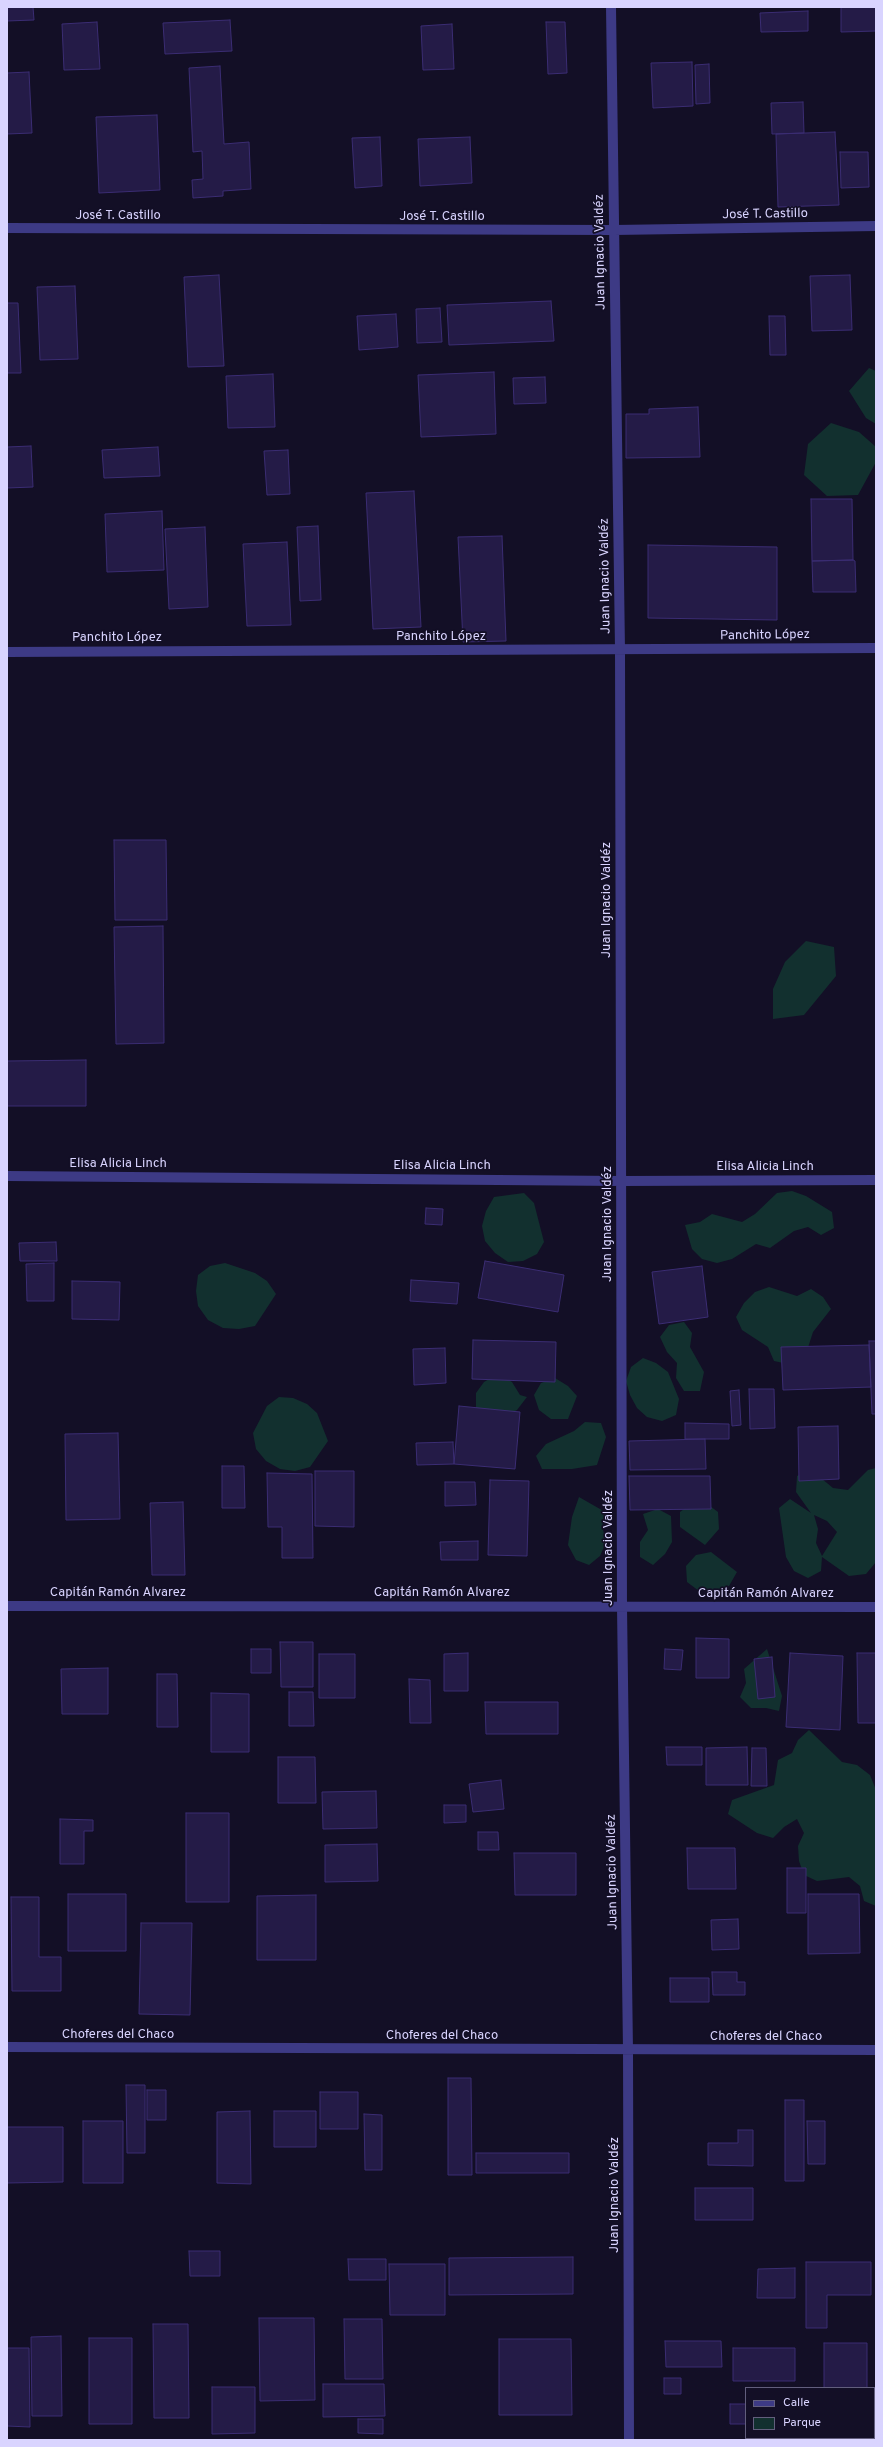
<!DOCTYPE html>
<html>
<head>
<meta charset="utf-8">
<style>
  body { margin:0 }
  #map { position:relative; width:883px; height:2447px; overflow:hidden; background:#130f26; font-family:Overpass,sans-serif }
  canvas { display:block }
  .frame { position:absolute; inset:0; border:8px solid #d9d4ff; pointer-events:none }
  .legend { position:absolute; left:745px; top:2387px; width:130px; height:52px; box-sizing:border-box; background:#130f26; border:1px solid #625e7d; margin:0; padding:5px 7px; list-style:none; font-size:12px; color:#d9d4ff }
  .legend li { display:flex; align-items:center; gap:8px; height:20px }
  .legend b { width:20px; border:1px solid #625e7d }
</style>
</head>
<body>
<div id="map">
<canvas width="883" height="2447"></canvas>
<div class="frame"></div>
<ul class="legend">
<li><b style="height:5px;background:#3d3a85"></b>Calle</li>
<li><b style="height:11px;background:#12302f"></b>Parque</li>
</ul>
</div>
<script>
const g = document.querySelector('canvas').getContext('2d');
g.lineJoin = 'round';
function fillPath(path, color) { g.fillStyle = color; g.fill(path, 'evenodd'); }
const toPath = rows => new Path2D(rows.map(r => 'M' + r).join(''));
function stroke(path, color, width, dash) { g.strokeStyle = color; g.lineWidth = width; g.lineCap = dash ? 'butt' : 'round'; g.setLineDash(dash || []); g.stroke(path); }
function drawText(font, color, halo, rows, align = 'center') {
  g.font = font + ' Overpass,sans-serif'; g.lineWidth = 3.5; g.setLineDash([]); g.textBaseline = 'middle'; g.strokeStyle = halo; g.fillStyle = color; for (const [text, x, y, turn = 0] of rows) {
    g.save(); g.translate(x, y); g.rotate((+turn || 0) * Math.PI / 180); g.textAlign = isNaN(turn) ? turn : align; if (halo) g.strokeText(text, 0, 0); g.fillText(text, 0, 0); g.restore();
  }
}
fillPath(toPath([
  [869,368,876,371,876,424,866,418,849,391],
  [831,423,859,432,876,447,876,462,858,495,827,496,804,475,808,444],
  [806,941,834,947,836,976,804,1015,773,1019,773,989,785,962],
  [792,1191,806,1196,832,1212,834,1228,821,1235,808,1227,794,1231,770,1248,756,1244,732,1259,717,1263,702,1259,692,1249,685,1225,700,1222,712,1214,742,1222,755,1214,777,1193],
  [524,1193,534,1203,544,1242,537,1254,523,1261,508,1262,495,1253,485,1241,482,1226,486,1211,494,1197],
  [225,1263,255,1273,267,1281,276,1294,255,1326,239,1329,223,1328,208,1320,198,1306,196,1291,198,1275,210,1266],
  [769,1287,797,1296,811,1289,823,1297,831,1309,813,1332,804,1360,788,1364,774,1361,768,1347,742,1330,736,1317,744,1303,755,1292],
  [684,1322,692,1333,690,1347,704,1372,700,1391,684,1391,676,1378,677,1363,667,1352,660,1337,669,1325],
  [643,1358,656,1363,668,1372,679,1399,676,1415,662,1421,647,1417,637,1408,630,1395,626,1381,631,1367],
  [498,1374,512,1382,520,1395,527,1397,517,1410,504,1417,476,1408,476,1393,484,1382],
  [555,1378,568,1386,577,1396,568,1419,551,1419,539,1410,534,1395,541,1383],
  [279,1397,293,1398,307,1404,317,1413,328,1441,310,1467,295,1471,280,1469,266,1461,256,1449,253,1433,267,1406],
  [585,1422,601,1423,606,1437,597,1465,572,1469,542,1469,536,1456,546,1444,574,1431],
  [876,1468,876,1562,866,1574,849,1576,822,1557,821,1571,808,1578,794,1571,786,1557,779,1508,790,1499,811,1513,796,1492,797,1476,810,1469,833,1488,848,1490,868,1470],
  [814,1515,827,1521,837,1532,822,1556,816,1543,818,1529],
  [579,1497,607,1513,602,1526,606,1542,600,1556,589,1565,576,1560,568,1545,572,1517],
  [692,1503,706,1503,718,1512,719,1529,705,1545,680,1527,680,1512],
  [658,1509,671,1516,672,1542,665,1554,653,1565,640,1557,640,1542,648,1530,643,1514],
  [711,1552,737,1572,729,1586,715,1590,699,1591,687,1582,686,1566,696,1555],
  [767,1649,782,1696,779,1711,766,1708,751,1708,740,1697,746,1683,744,1669],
  [809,1730,842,1762,857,1765,870,1775,876,1790,876,1906,864,1901,860,1886,849,1877,817,1881,804,1875,799,1861,798,1846,804,1833,797,1819,784,1827,773,1838,757,1833,728,1814,732,1800,774,1785,778,1760,792,1753,798,1740]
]), '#12302f');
const building = toPath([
  [7,7,33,7,34,20,7,21,7,7],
  [841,7,876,7,876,31,841,32,841,7],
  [808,11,808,31,761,32,760,13,808,11],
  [230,20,232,51,165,54,163,23,230,20],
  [97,22,100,69,64,70,62,24,97,22],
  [546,22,565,22,567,73,548,74,546,22],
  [452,24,454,69,423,70,421,26,452,24],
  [692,62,693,106,653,108,651,63,692,62],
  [709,64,710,103,696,104,695,65,709,64],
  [220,66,224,144,249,142,251,189,223,191,223,196,193,198,192,180,203,179,202,151,193,152,189,68,220,66],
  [29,72,32,133,7,134,7,73,29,72],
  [803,102,804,133,772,134,771,103,803,102],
  [157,115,160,190,99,193,96,117,157,115],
  [835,132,839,205,778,207,776,134,835,132],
  [380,137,382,186,355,188,352,138,380,137],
  [470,137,472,183,420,186,418,139,470,137],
  [840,152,868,152,869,187,841,188,840,152],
  [219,275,224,366,188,367,184,277,219,275],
  [850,275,852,330,812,331,810,276,850,275],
  [75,286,78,359,40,360,37,287,75,286],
  [551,301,554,341,449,345,447,305,551,301],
  [7,303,18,303,21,373,7,373,7,303],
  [440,308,442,342,417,343,416,309,440,308],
  [396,314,398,347,359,350,357,316,396,314],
  [769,316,785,316,786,355,770,355,769,316],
  [494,372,496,434,421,437,418,375,494,372],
  [273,374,275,427,228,428,226,376,273,374],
  [545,377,546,403,514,404,513,378,545,377],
  [698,407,700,457,626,458,626,414,649,414,649,409,698,407],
  [31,446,33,487,7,488,7,447,31,446],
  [158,447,160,476,104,478,102,450,158,447],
  [288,450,290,494,267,495,264,451,288,450],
  [414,491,421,627,373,629,366,493,414,491],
  [811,499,852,499,853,560,812,561,811,499],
  [162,511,164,570,107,572,105,514,162,511],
  [318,526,321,600,300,601,297,527,318,526],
  [205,527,208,607,169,609,165,529,205,527],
  [502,536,506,641,463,642,458,537,502,536],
  [287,542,291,625,247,626,243,544,287,542],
  [648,545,777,547,777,620,648,618,648,545],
  [853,560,855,561,856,592,813,592,812,561,853,560],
  [114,840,166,840,167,920,115,920,114,840],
  [163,926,164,1043,116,1044,114,927,163,926],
  [86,1060,86,1106,7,1106,7,1061,86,1060],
  [426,1208,443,1209,442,1225,425,1224,426,1208],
  [56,1242,57,1261,20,1261,19,1243,56,1242],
  [485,1261,564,1275,558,1312,478,1298,485,1261],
  [54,1263,54,1301,27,1301,26,1264,54,1263],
  [702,1266,708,1317,659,1324,652,1272,702,1266],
  [411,1280,459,1283,457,1304,410,1301,411,1280],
  [72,1281,120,1282,119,1320,72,1319,72,1281],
  [473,1340,556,1342,555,1382,472,1379,473,1340],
  [869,1341,876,1341,876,1414,872,1414,869,1341],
  [869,1345,871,1387,783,1390,781,1347,869,1345],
  [445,1348,446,1383,414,1385,413,1349,445,1348],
  [749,1389,774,1389,775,1428,750,1429,749,1389],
  [739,1390,741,1425,732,1426,730,1391,739,1390],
  [459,1406,520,1412,515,1469,454,1464,459,1406],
  [685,1423,729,1424,729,1439,685,1439,685,1423],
  [838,1426,839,1479,799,1481,798,1427,838,1426],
  [118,1433,120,1519,66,1520,65,1434,118,1433],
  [705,1439,706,1469,630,1470,629,1441,705,1439],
  [453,1442,454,1464,417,1465,416,1443,453,1442],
  [222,1466,244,1466,245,1508,222,1508,222,1466],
  [315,1471,354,1471,354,1527,315,1526,315,1471],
  [267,1473,312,1474,313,1558,282,1558,282,1527,268,1527,267,1473],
  [629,1476,710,1476,711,1509,630,1510,629,1476],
  [490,1480,529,1481,527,1556,488,1555,490,1480],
  [445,1482,475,1482,476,1505,445,1506,445,1482],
  [183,1502,185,1575,152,1575,150,1503,183,1502],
  [478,1541,478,1560,441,1560,440,1542,478,1541],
  [696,1638,729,1639,729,1678,696,1678,696,1638],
  [280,1642,313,1642,313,1687,281,1687,280,1642],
  [251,1649,271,1649,271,1673,251,1673,251,1649],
  [665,1649,683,1650,681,1670,664,1669,665,1649],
  [468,1653,468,1691,444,1691,444,1654,468,1653],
  [790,1653,843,1656,840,1730,786,1727,790,1653],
  [857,1653,876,1653,876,1723,858,1723,857,1653],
  [319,1654,355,1654,355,1698,319,1698,319,1654],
  [772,1657,775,1697,758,1699,754,1659,772,1657],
  [108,1668,108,1714,62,1714,61,1669,108,1668],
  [157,1674,177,1674,178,1727,157,1727,157,1674],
  [409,1679,430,1680,431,1723,410,1723,409,1679],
  [289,1692,313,1692,314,1726,289,1726,289,1692],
  [211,1693,249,1694,249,1752,211,1752,211,1693],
  [485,1702,558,1702,558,1734,486,1734,485,1702],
  [666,1747,702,1747,702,1765,667,1765,666,1747],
  [747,1747,748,1785,706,1785,706,1748,747,1747],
  [752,1748,766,1748,767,1786,751,1786,752,1748],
  [278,1757,315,1757,316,1803,278,1803,278,1757],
  [501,1780,504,1809,473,1812,469,1784,501,1780],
  [376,1791,377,1828,323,1829,322,1792,376,1791],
  [444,1805,466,1805,466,1822,444,1823,444,1805],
  [186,1813,229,1813,229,1902,186,1902,186,1813],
  [60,1819,93,1820,93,1831,84,1831,84,1864,60,1864,60,1819],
  [478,1832,498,1832,499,1850,478,1850,478,1832],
  [377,1844,378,1881,325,1882,325,1845,377,1844],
  [687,1848,735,1848,736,1889,688,1889,687,1848],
  [514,1853,576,1853,576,1895,515,1895,514,1853],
  [787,1868,806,1868,806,1913,787,1913,787,1868],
  [68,1894,126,1894,126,1951,68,1951,68,1894],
  [808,1894,859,1894,860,1953,808,1954,808,1894],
  [316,1895,316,1960,257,1960,257,1896,316,1895],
  [11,1897,39,1897,39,1957,61,1957,61,1991,12,1991,11,1897],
  [738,1919,739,1949,712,1950,711,1920,738,1919],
  [141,1923,192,1923,190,2015,139,2014,141,1923],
  [712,1972,737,1972,737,1982,745,1982,745,1995,713,1995,712,1972],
  [670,1978,709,1978,709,2002,670,2002,670,1978],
  [448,2078,471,2078,472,2175,448,2175,448,2078],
  [126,2085,145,2085,145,2153,127,2153,126,2085],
  [147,2090,166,2090,166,2120,147,2120,147,2090],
  [320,2092,358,2092,358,2129,320,2129,320,2092],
  [785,2100,804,2100,804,2181,785,2181,785,2100],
  [250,2111,251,2184,217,2183,217,2112,250,2111],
  [274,2111,316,2111,316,2147,274,2147,274,2111],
  [364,2114,382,2115,382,2170,365,2170,364,2114],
  [83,2121,123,2121,123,2183,83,2183,83,2121],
  [807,2121,825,2121,825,2164,808,2164,807,2121],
  [7,2127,63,2127,63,2182,7,2183,7,2127],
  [738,2130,753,2130,753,2166,708,2165,708,2143,738,2143,738,2130],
  [476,2153,569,2153,569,2173,476,2173,476,2153],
  [695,2188,753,2188,753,2220,695,2220,695,2188],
  [189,2251,220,2251,220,2276,190,2276,189,2251],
  [573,2257,573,2294,449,2295,449,2258,573,2257],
  [348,2259,386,2259,386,2280,349,2280,348,2259],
  [806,2262,871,2262,871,2295,827,2295,827,2328,806,2328,806,2262],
  [389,2264,445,2264,445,2315,390,2315,389,2264],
  [795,2268,795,2298,757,2298,758,2269,795,2268],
  [259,2318,314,2318,315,2400,260,2401,259,2318],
  [344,2319,382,2319,383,2379,345,2379,344,2319],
  [153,2324,188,2324,189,2418,154,2418,153,2324],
  [61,2336,62,2416,32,2416,31,2337,61,2336],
  [89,2338,132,2338,132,2424,89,2424,89,2338],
  [499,2339,571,2339,572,2415,499,2415,499,2339],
  [665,2341,721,2341,722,2367,666,2367,665,2341],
  [824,2343,867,2343,867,2388,824,2388,824,2343],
  [7,2348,29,2348,30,2427,7,2426,7,2348],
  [733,2348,795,2348,795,2381,733,2381,733,2348],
  [664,2378,681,2378,681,2394,664,2394,664,2378],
  [323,2384,384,2384,385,2416,323,2417,323,2384],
  [212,2387,255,2387,255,2433,212,2434,212,2387],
  [730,2404,746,2404,746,2424,730,2424,730,2404],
  [358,2419,383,2419,383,2434,358,2433,358,2419]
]);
fillPath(building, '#241b47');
stroke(building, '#3b2d73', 1);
stroke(toPath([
  [611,7,620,650,622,1607,628,2050,629,2440],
  [7,228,614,230,876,226],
  [7,652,876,648],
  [7,1176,621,1181,876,1180],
  [7,1606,876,1607],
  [7,2047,876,2050]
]), '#3d3a85', 10);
drawText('13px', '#d9d4ff', '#130f26', [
  ["José T. Castillo",765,215,-1],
  ["José T. Castillo",118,216],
  ["José T. Castillo",442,217],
  ["Juan Ignacio Valdéz",601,252,-91],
  ["Juan Ignacio Valdéz",606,576,-91],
  ["Panchito López",765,636,-1],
  ["Panchito López",441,637],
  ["Panchito López",117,638],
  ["Juan Ignacio Valdéz",607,900,-90],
  ["Elisa Alicia Linch",118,1164],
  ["Elisa Alicia Linch",442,1166],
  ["Elisa Alicia Linch",765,1167],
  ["Juan Ignacio Valdéz",608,1224,-90],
  ["Juan Ignacio Valdéz",609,1548,-90],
  ["Capitán Ramón Alvarez",118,1593],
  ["Capitán Ramón Alvarez",442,1593],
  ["Capitán Ramón Alvarez",766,1594],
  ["Juan Ignacio Valdéz",613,1872,-91],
  ["Choferes del Chaco",118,2035],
  ["Choferes del Chaco",442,2036],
  ["Choferes del Chaco",766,2037],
  ["Juan Ignacio Valdéz",615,2195,-90]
]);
</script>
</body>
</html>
